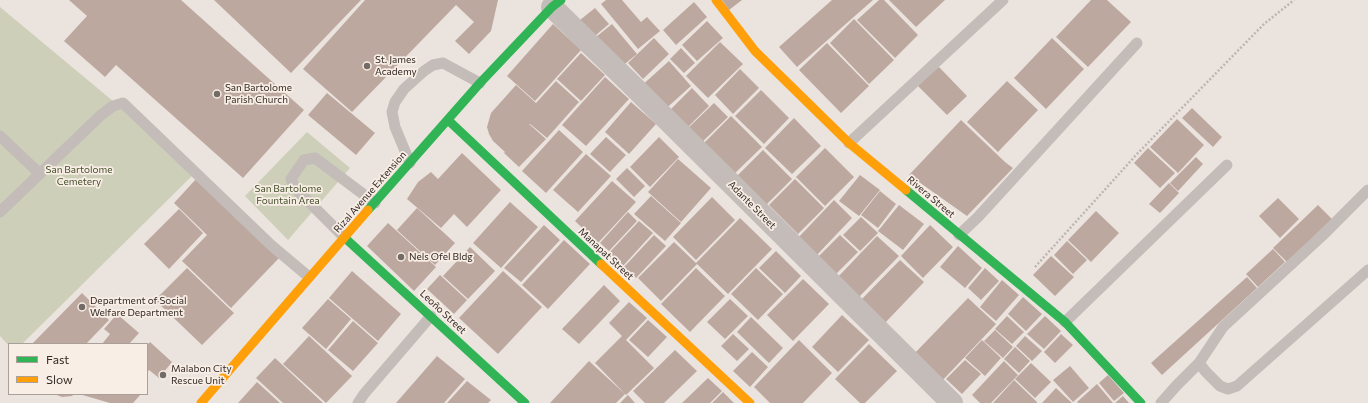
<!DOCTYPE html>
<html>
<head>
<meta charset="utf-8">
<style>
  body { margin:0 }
  #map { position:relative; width:1368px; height:403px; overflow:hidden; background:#ebe4de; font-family:Commissioner,sans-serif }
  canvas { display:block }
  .legend { position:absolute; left:8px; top:343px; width:140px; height:52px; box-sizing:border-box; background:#f8eee5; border:1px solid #a9a099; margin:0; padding:5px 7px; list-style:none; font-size:12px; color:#332a26 }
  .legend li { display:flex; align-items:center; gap:8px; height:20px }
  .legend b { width:20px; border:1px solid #a9a099 }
</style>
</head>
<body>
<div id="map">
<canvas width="1368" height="403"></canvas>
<ul class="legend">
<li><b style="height:5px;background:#30b455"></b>Fast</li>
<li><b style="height:5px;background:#ff9f0a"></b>Slow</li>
</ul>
</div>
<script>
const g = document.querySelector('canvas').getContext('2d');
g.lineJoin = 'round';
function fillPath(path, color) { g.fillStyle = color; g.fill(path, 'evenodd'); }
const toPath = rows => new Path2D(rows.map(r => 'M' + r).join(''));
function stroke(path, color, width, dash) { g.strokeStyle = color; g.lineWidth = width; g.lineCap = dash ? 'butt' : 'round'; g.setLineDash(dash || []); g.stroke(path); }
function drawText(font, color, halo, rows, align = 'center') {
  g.font = font + ' Commissioner,sans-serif'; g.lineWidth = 3.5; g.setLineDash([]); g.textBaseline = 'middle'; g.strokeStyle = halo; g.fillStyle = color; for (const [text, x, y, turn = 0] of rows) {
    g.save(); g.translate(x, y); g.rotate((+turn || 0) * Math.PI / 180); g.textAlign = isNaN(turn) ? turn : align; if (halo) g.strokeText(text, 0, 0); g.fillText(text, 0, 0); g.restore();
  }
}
fillPath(toPath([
  [0,7,197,171,22,344,9,344,9,346,0,336],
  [307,132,350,168,288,240,245,196]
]), '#cdcfb9');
fillPath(toPath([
  [69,0,181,0,304,110,243,178,116,65,105,77,64,41,87,16],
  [214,0,361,0,291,73],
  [365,0,498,0,491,31,469,54,455,41,474,22,456,5,352,112,303,69],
  [606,0,622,0,641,22,647,17,660,31,638,49,601,4],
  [722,0,742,0,729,10],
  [832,0,873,0,797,67,779,47],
  [879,0,884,0,918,35,895,58,857,20],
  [889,0,945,0,916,27],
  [1091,0,1107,0,1131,22,1088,67,1056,37],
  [694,2,707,17,676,45,663,30],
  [595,8,609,24,589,41,575,24],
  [854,19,894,60,869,84,830,43],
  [707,21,723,38,697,61,682,45],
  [553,24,581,50,535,101,507,76],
  [612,24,637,54,621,67,596,37],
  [654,38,669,54,643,79,628,63],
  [1052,38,1084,69,1046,109,1014,78],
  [720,42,743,64,708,98,686,76],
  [827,43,869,86,841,113,799,70],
  [681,48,695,63,684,73,670,59],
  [581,53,605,75,581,101,557,79],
  [669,61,691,86,661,113,639,88],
  [939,67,967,96,947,115,917,85],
  [740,69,759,88,733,114,715,95],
  [605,77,629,99,586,146,562,125],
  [556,81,579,102,547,138,530,124,529,124,546,139,519,167,504,153,505,152,493,141,489,134,487,127,491,113,516,85,536,103],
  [1007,81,1038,110,998,152,967,122],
  [692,88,709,106,686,129,669,111],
  [761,90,789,118,764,144,735,116],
  [327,93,375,133,356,155,308,115],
  [631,102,656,124,629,154,605,132],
  [714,103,728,117,698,146,684,132],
  [1192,108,1222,137,1213,147,1182,118],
  [731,116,762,147,731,177,701,146],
  [794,118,821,146,792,174,765,148],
  [1177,119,1204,145,1178,173,1150,147],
  [961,120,1005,162,1013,168,967,216,909,175],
  [559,130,583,152,546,193,522,171],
  [606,137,626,155,610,172,590,154],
  [659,137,679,157,650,187,630,167],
  [825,148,854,177,825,206,796,177],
  [1148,148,1175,173,1160,188,1134,163],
  [763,150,792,179,764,207,735,178],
  [462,153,501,190,467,227,454,214,441,228,407,199,418,182,431,172,438,179],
  [586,154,611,176,578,212,553,190],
  [1196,157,1203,164,1178,191,1170,183],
  [678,159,711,188,681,222,648,192],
  [627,168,645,186,634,197,616,179],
  [860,175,880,190,859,216,839,201],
  [197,178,280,257,231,308,182,261,207,235,174,203],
  [795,179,824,208,798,234,769,205],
  [612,181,636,202,598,243,575,221],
  [1169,183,1179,193,1160,213,1149,204],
  [880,191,896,204,878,228,861,215],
  [651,196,681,223,665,241,634,214],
  [712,197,735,220,696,260,673,237],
  [1278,198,1299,219,1280,238,1259,216],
  [834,200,852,218,815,257,796,240],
  [510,202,538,227,501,268,473,243],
  [899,205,924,224,903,250,878,231],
  [1318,205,1332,219,1287,262,1273,248],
  [417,208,455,243,435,265,397,230],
  [179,209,203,233,169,269,144,244],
  [1096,211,1119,233,1091,262,1068,240],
  [628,212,637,221,609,251,600,243],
  [861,217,878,233,860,251,843,235],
  [740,218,772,249,728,294,697,264,661,301,638,278,674,242,696,263],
  [639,221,653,233,623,266,609,253],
  [388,223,436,267,414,291,367,246],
  [544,225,560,240,521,282,504,268],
  [930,225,953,247,923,278,901,256],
  [654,235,666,246,636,278,624,267],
  [840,235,858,252,833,277,815,260],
  [877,236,899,256,858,298,837,278],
  [564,240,590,264,548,309,522,285],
  [1067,241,1087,260,1073,274,1054,255],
  [958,246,982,268,965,288,940,267],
  [470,247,495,271,468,299,443,276],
  [1273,249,1285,262,1258,287,1246,274],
  [776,251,801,276,785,293,759,268],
  [1051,256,1074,277,1055,296,1033,275],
  [900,260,924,282,885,323,861,300],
  [187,268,234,313,202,345,155,300],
  [696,268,725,296,690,332,661,304],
  [756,268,783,294,758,320,731,294],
  [985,268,999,281,981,300,968,288],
  [352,271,401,314,378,341,329,298],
  [503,271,542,307,498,354,459,318],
  [440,275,467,300,454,314,427,289],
  [1247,277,1257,288,1162,375,1151,363],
  [803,279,829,304,793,341,767,315],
  [1002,280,1019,295,996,321,980,307],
  [604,285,620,301,579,344,562,329],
  [82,293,109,320,86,344,32,344],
  [1023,297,1042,314,1026,331,1008,314],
  [968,298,996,324,940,383,912,356],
  [328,299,351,319,326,349,302,328],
  [730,299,748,316,725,339,707,322],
  [629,302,647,318,626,340,654,368,626,395,595,363,622,336,609,323],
  [117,314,139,333,129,344,102,344,110,334,104,329],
  [842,315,869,340,838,372,812,347],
  [1007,316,1024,332,1012,344,995,329],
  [1045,316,1061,331,1044,349,1027,334],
  [751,317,783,348,769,363,737,332],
  [648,320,667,337,648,357,629,340],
  [353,321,378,343,353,371,328,350],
  [995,330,1013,347,1003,358,984,341],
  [733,334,749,349,737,361,721,346],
  [1061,334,1073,345,1055,363,1044,352],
  [309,336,352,376,326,403,283,364],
  [1025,336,1042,351,1032,361,1016,346],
  [799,340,832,373,803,403,770,403,754,387],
  [982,340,1001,358,985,376,965,358],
  [150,342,172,362,159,378,149,370,147,373,147,345],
  [869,344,897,371,865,403,860,403,835,379],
  [1015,347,1030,361,1019,373,1004,359],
  [675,350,697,371,664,403,645,403,633,391],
  [752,352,768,367,750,387,733,371],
  [437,356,465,379,444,403,396,403],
  [275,358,323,403,283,403,256,378],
  [965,360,981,374,962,394,946,379],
  [589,361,625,394,616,403,550,403],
  [1004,361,1018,375,991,403,980,403,972,395],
  [1031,363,1051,382,1035,398,1015,379],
  [1070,366,1089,388,1073,402,1053,380],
  [1108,375,1124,393,1114,401,1099,383],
  [708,378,722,391,710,403,682,403],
  [1014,380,1037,402,1037,403,993,403],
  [467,381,491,400,488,403,447,403],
  [257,382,280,403,238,403],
  [1097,384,1113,403,1078,403,1077,402],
  [1056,388,1072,403,1042,403],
  [723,392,734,403,712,403],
  [54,394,74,394,72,396,62,397],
  [79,394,141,394,133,403,110,403],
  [628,395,635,403,620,403],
  [1123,396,1129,403,1115,403]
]), '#bda8a0');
stroke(toPath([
  [1035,267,1137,154,1264,24,1294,0]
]), '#bcb5b0', 2.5, [2, 2]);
stroke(toPath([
  [0,136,40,174],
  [849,143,1003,0],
  [410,163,395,127,392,112,395,102,404,89,424,71,433,65,443,63,480,83],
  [0,212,101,115,113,106,123,103,271,245,309,277],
  [959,235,978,217,1137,43],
  [345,238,295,188,291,179,304,160,315,158,375,203],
  [1065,322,1227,165],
  [1199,363,1223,327,1322,236,1368,190],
  [358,403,364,394,431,316],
  [1161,403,1177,385,1199,363,1206,372,1220,386,1228,389,1237,386,1368,270]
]), '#c3bcb8', 11);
stroke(toPath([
  [552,7,633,86,952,403]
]), '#c3bcb8', 22);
stroke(toPath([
  [448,120,601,264],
  [906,190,1065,322,1141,403],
  [368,210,480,83,552,7,561,0],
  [345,238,525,403]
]), '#30b455', 9);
stroke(toPath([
  [716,0,755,51,849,143,906,190],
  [601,264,750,403],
  [201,403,368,210]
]), '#ff9f0a', 9);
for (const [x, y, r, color] of [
  [367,66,4,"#736b66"],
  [217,94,4,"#736b66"],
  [401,257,4,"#736b66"],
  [82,307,4,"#736b66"],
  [163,375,4,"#736b66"]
]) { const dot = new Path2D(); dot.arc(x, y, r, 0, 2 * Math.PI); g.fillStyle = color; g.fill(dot); stroke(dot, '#f8eee5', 1.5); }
drawText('10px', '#332a26', '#f8eee5', [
  ["St. James",375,60],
  ["Academy",375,72],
  ["San Bartolome",225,88],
  ["Parish Church",225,100],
  ["Nels Ofel Bldg",409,257],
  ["Department of Social",90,301],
  ["Welfare Department",90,313],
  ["Malabon City",171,369],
  ["Rescue Unit",171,381]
], 'left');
drawText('10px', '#45502c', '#f8eee5', [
  ["San Bartolome",79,170],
  ["Cemetery",79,182],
  ["San Bartolome",288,189],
  ["Fountain Area",288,201]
]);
drawText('10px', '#332a26', '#f8eee5', [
  ["Rizal Avenue Extension",370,192,-49],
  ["Rivera Street",931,197,40],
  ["Adante Street",752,205,45],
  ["Manapat Street",606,254,43],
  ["Leoño Street",443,312,43]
]);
</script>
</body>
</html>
